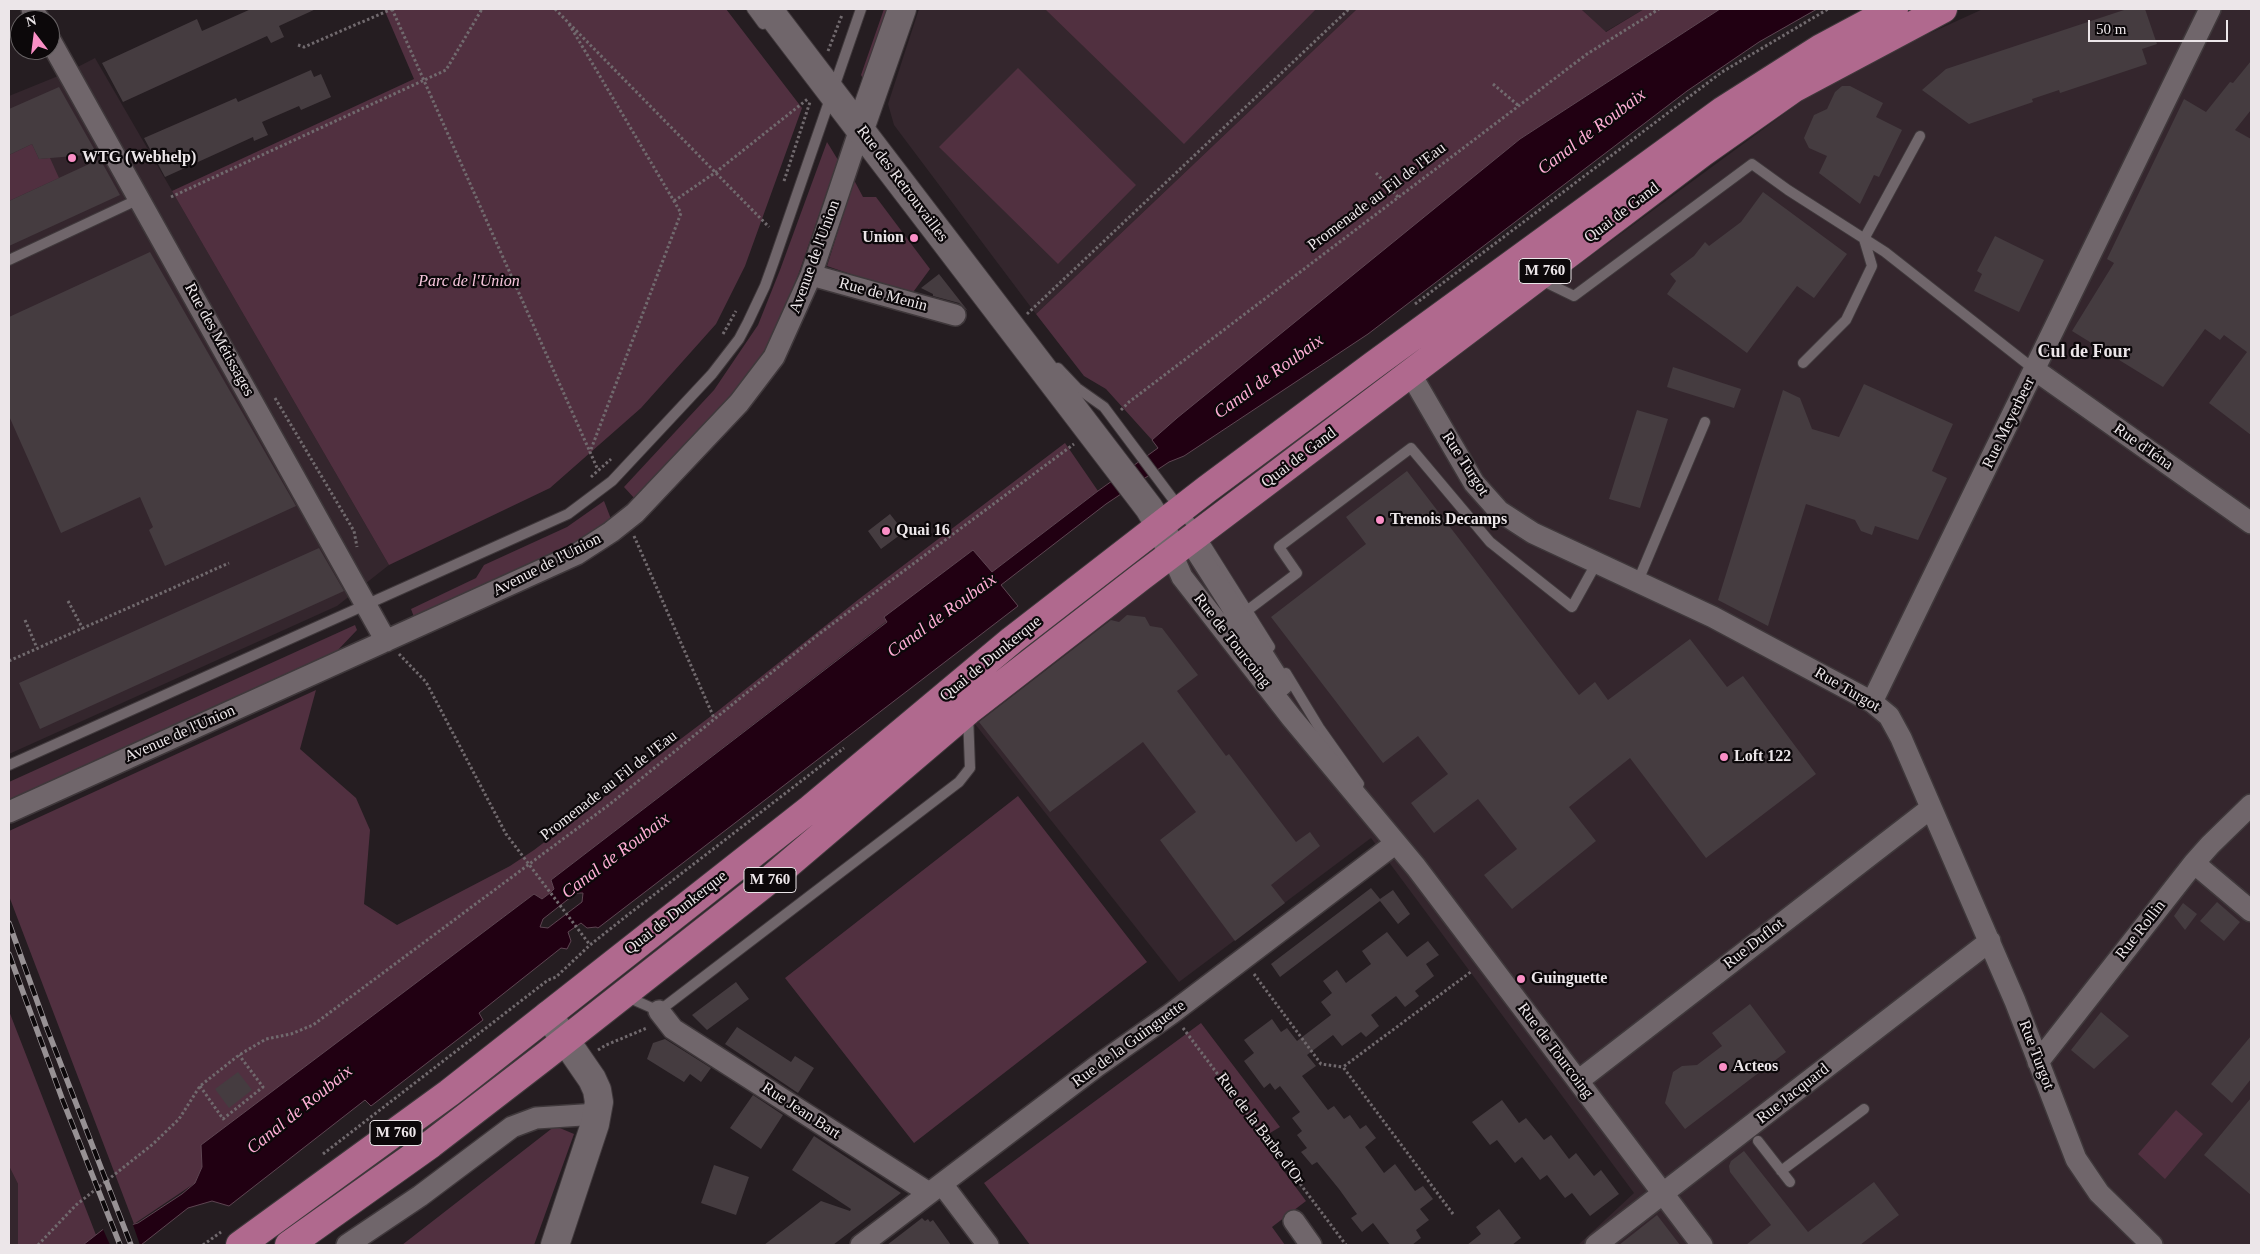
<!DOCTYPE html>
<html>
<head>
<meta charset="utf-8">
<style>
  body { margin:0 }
  #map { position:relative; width:2260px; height:1254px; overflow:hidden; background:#251d21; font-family:Georgia,serif }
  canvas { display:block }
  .frame { position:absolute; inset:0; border:10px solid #ece6e9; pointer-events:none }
  .north { position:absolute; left:10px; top:10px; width:50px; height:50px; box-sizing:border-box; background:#0c080a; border:1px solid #666163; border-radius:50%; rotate:345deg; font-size:14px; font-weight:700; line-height:20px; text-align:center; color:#ece6e9 }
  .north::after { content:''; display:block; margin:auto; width:18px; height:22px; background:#fa8fc6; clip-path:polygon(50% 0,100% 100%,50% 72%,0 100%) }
  .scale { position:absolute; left:2088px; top:20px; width:140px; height:22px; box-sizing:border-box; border:2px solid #ece6e9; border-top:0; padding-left:6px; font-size:15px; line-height:18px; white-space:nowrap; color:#ece6e9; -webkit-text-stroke:4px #0c080a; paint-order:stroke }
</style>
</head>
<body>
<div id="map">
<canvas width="2260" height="1254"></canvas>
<div class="frame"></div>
<div class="north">N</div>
<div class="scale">50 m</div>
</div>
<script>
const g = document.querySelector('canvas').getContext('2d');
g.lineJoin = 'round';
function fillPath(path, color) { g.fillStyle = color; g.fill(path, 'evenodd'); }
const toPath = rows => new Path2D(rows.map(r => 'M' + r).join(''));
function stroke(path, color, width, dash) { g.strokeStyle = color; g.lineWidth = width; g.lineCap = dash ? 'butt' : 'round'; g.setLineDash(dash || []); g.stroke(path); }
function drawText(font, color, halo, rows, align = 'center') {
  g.font = font + ' Georgia,serif'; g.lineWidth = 4.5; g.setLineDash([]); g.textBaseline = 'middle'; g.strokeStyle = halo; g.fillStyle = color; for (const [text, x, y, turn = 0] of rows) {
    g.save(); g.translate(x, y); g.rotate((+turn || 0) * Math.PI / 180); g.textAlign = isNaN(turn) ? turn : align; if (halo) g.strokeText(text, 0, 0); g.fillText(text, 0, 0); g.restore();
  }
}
fillPath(toPath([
  [919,9,1357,9,1036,314,894,125,888,104],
  [1581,9,1644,9,1605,32],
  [1983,9,2251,9,2251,1245,1578,1245,1634,1193,1371,838,1179,982,971,719,1565,275,1834,77],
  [95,58,389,565,337,606,9,754,9,96,68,72],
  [9,1166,18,1184,18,1245,9,1245]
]), '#34262d');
fillPath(toPath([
  [384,9,726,9,802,108,745,266,716,324,641,408,550,488,389,565,172,191,414,79],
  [884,9,891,9,866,84,861,75],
  [1045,9,1316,9,1184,144],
  [1357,9,1581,9,1606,32,1644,9,1720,9,1520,139,1152,440,1106,389,1084,376,1036,314],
  [1018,68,1136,185,1058,264,939,147],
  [827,142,838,160,785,313,756,367,710,421,635,499,624,487,714,390,758,325,780,270],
  [32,144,39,159,50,158,59,178,9,201,9,155],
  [854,180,863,197,876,197,930,269,911,295,827,266],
  [1065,443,1098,491,991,573,973,550,884,618,887,621,551,880,554,889,550,893,542,899,534,894,202,1145,202,1167,195,1183,134,1224,9,896,9,831,316,690,300,749,356,798,370,830,364,904,397,925,510,866,534,850,719,710,859,599],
  [604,501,611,519,576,544,414,617,411,609,476,578,484,565,567,527],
  [355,625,357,630,336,652,9,802,9,782],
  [1018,796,1147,962,914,1143,785,978],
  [9,1011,96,1235,83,1245,18,1245,18,1184,9,1166],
  [1201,1023,1280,1127,1260,1139,1306,1201,1272,1227,1285,1245,1030,1245,984,1183],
  [2176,1110,2203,1134,2165,1179,2138,1154],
  [555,1126,574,1134,534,1245,402,1245]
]), '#513040');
const water = toPath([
  [1720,9,1817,9,1759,42,1687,91,1368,334,1184,456,1169,462,1106,504,1001,585,1018,606,598,928,596,927,587,928,581,923,568,932,571,941,567,949,561,948,479,1013,483,1020,371,1106,365,1100,229,1206,212,1201,188,1208,141,1245,83,1245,110,1224,131,1225,138,1223,182,1194,195,1183,202,1167,201,1145,534,894,542,899,550,893,554,889,551,880,887,622,884,617,973,550,992,572,1098,491,1158,448,1152,440,1177,418,1520,139,1720,9],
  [576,893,583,893,582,902,548,928,540,927,543,919,576,893]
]);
fillPath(water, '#210012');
stroke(water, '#5e4552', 1);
fillPath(toPath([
  [110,1221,132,1222,140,1245,110,1245,102,1227]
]), '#251d21');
fillPath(toPath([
  [251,9,316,9,279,26,284,37,271,43,267,36,123,102,102,63,197,19,202,31],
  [2127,9,2145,9,2157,44,2142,49,2147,64,2060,93,2059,90,2032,99,2033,102,1969,124,1922,90,1946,69],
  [2251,61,2251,110,2235,130,2251,139,2251,435,2209,403,2247,352,2224,335,2220,340,2205,329,2163,387,2072,331,2114,263,2107,259,2184,99,2206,112,2230,82,2233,83],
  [311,70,314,77,321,74,331,97,301,110,299,106,262,122,268,135,254,141,253,137,165,177,144,138,236,98,238,102],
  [1842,86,1850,86,1883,103,1876,117,1902,130,1879,177,1874,175,1860,204,1819,173,1827,156,1809,148,1804,138,1814,115,1827,109,1835,92],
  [59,87,97,154,39,159,32,144,9,155,9,109],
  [100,159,120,195,9,246,9,201],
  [1763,192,1847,254,1814,298,1797,286,1747,353,1667,294,1676,281,1670,274,1694,256,1705,242,1709,246,1741,222],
  [1995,236,2044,260,2019,312,1974,291,1982,274,1977,271],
  [150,252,296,506,165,566,149,530,153,527,140,497,61,533,9,416,9,317],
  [939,274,968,311,959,303,933,296,933,294,921,288],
  [1673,367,1741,389,1734,408,1667,387],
  [1864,384,1953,424,1932,471,1947,478,1918,540,1875,526,1872,535,1861,531,1855,520,1806,504,1768,626,1718,600,1783,390,1800,398,1812,429,1839,437],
  [1637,410,1668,419,1640,508,1609,499],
  [1407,471,1579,695,1595,682,1608,700,1690,639,1727,687,1743,676,1816,774,1706,858,1630,758,1569,807,1596,841,1512,909,1484,875,1517,849,1478,799,1434,833,1411,803,1448,774,1418,736,1383,763,1271,617,1366,544,1346,517],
  [890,514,904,532,881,549,868,531],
  [319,548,344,591,40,729,19,683],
  [1127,615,1145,617,1150,626,1162,628,1198,675,1177,691,1226,756,1229,754,1296,842,1310,832,1320,846,1271,885,1285,903,1235,941,1160,840,1196,812,1143,742,1050,812,979,722,1111,620,1119,622],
  [1371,888,1380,899,1393,890,1410,914,1398,924,1380,901,1280,977,1271,964],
  [2217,902,2240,922,2224,941,2200,921],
  [2183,903,2197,914,2185,930,2174,916],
  [1387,932,1407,957,1428,941,1439,955,1426,964,1434,976,1415,991,1419,996,1405,1007,1396,996,1371,1015,1379,1026,1366,1037,1361,1032,1342,1046,1333,1035,1307,1055,1316,1066,1302,1076,1328,1110,1334,1106,1344,1119,1350,1115,1360,1129,1366,1125,1376,1138,1365,1147,1384,1173,1395,1164,1415,1191,1423,1186,1433,1199,1420,1209,1429,1220,1416,1230,1421,1238,1412,1245,1390,1245,1373,1223,1362,1232,1351,1218,1357,1214,1339,1189,1317,1162,1312,1165,1301,1152,1307,1148,1297,1135,1302,1131,1292,1118,1300,1112,1280,1086,1275,1090,1270,1083,1264,1088,1244,1061,1254,1053,1244,1040,1272,1019,1281,1032,1287,1028,1297,1041,1331,1015,1321,1002,1332,993,1323,981,1337,970,1346,983,1371,964,1362,951],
  [736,982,749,999,707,1030,692,1015],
  [1750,1004,1786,1052,1685,1129,1665,1103,1673,1072,1682,1066,1697,1065,1722,1046,1712,1033],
  [2101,1012,2129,1036,2094,1069,2071,1050],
  [737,1027,791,1062,795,1056,814,1068,798,1093,725,1044],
  [2251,1036,2251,1079,2232,1103,2211,1084],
  [665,1039,711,1068,701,1082,690,1074,684,1082,647,1059,653,1043],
  [238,1072,252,1090,229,1108,215,1089],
  [753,1095,783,1115,761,1149,730,1128],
  [2251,1098,2251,1195,2204,1155],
  [1502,1100,1519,1123,1526,1118,1544,1140,1551,1135,1569,1159,1576,1153,1594,1176,1601,1170,1619,1194,1590,1216,1572,1193,1565,1198,1547,1175,1540,1180,1522,1157,1515,1163,1497,1140,1490,1145,1472,1122],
  [814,1136,901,1193,833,1245,764,1245,821,1201,850,1211,851,1209,792,1170],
  [1744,1151,1808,1232,1874,1182,1899,1215,1860,1245,1746,1245,1771,1225,1730,1172,1729,1166,1731,1161],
  [714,1165,749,1177,736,1215,701,1203],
  [1499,1209,1521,1238,1512,1245,1467,1245,1481,1234,1476,1227],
  [1657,1215,1680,1245,1619,1245],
  [922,1218,925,1221,928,1219,930,1222,933,1220,951,1245,887,1245]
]), '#453c40');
const lane = toPath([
  [752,9,763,24],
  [9,260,139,199],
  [1539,279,1574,296,1752,164,1788,190,1885,252,2035,370],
  [1803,363,1846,320,1872,266,1864,239,1920,136],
  [1058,368,1077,388,1104,407,1199,534,1270,647],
  [1638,581,1705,422],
  [1244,613,1297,573,1279,547,1411,448,1490,542,1572,607,1597,562],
  [1286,673,1320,729,1359,784],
  [9,765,568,514,612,481,712,374,739,339,748,322,765,286,774,261,861,9],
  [625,996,659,1011,959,782,970,768,968,715],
  [1758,1141,1790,1182],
  [1781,1171,1864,1109]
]);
const street = toPath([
  [32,9,39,20],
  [50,40,386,641],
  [811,275,955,315],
  [2035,370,2251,523],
  [1410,373,1474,483,1499,511,1533,533,1713,617,1872,702,1889,716,1901,738,2015,1001,2076,1159,2099,1193,2152,1245],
  [1190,541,1282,685],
  [1172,554,1182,577,1291,717,1416,867,1702,1245],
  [1872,702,2210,9],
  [9,812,577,554,611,532,635,513,739,403,774,357,811,275,860,129],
  [2194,863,2251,911],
  [659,1011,673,1029,929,1193],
  [2038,1062,2194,863,2210,845,2251,805],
  [1578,1081,1931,808],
  [942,1184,988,1245],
  [1294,1221,1311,1245],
  [347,1245,420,1196,512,1127,536,1118,598,1114],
  [861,1245,1097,1066,1172,1013,1396,843],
  [1596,1245,1990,941]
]);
const secondary = toPath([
  [768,9,1149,508,1163,531,1169,546],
  [860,129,902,9],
  [548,1015,592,1079,597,1090,599,1102,595,1124,555,1245]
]);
const primary = toPath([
  [240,1245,449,1093,810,809,1012,640,1207,489,1375,364,1722,111,1821,48,1894,9],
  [289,1245,431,1144,544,1057,773,877,968,711,1141,577,1702,153,1793,89,1943,9]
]);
stroke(lane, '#3f383b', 12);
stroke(street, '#3f383b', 24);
stroke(secondary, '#3f383b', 30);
stroke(primary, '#3f383b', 30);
stroke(toPath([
  [392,9,590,452],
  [555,9,769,227],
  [569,24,681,213,590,452,598,470],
  [298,45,304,47,392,9],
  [828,51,842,15],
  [1493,84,1519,106],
  [1376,173,1398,197],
  [784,181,810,102],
  [171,197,446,70,482,9],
  [674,201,716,172,809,98],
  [1415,304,1722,72,1828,9],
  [1027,314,1349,9],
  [723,334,736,311],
  [275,398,354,531,357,547],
  [1121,410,1129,402,1587,54,1659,9],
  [591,477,611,459],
  [634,536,714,718],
  [68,601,83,629],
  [25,620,37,648],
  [399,654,426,682,506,834,590,945],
  [9,661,229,563],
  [1254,974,1321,1064,1343,1067],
  [1183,1028,1346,1245],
  [598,1050,606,1045,647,1028],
  [200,1086,223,1119,263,1087,239,1055],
  [323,1154,548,980,556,977,590,945,629,914,844,748],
  [1453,1214,1343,1067,1472,971],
  [38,1245,76,1205,153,1144,179,1119,200,1086,239,1055,266,1039,291,1034,313,1025,610,804,819,634,1074,444],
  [203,1245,221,1232]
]), '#716a6e', 3, [2.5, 2.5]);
stroke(lane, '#70666b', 10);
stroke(street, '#70666b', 21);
stroke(secondary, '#70666b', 28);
stroke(primary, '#b0698e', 28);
const rail = toPath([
  [9,923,46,1026,131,1245],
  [9,954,63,1101,120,1245]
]);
stroke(rail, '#979194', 5.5);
stroke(rail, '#0c080a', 4, [11]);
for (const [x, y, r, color] of [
  [72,158,5,"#fa8fc6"],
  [914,238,5,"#fa8fc6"],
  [1380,520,5,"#fa8fc6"],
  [886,531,5,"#fa8fc6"],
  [1724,757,5,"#fa8fc6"],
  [1521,979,5,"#fa8fc6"],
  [1723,1067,5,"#fa8fc6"]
]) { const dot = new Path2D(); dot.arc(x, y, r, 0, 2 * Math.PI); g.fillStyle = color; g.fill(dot); stroke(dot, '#0c080a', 2); }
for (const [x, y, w] of [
  [1545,271,52],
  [770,880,52],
  [396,1133,52]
]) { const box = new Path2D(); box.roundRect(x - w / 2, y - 12.5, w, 25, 4); g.fillStyle = '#0c080a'; g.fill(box); stroke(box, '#ece6e9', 1); }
drawText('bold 15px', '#ece6e9', null, [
  ["M 760",1545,271],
  ["M 760",770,880],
  ["M 760",396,1133]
]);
drawText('bold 16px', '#ece6e9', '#0c080a', [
  ["WTG (Webhelp)",82,158],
  ["Union",904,238,"right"],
  ["Trenois Decamps",1390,520],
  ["Quai 16",896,531],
  ["Loft 122",1734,757],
  ["Guinguette",1531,979],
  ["Acteos",1733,1067]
], 'left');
drawText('16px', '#ece6e9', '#0c080a', [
  ["Rue des Retrouvailles",902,184,53],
  ["Promenade au Fil de l'Eau",1377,197,-37],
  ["Quai de Gand",1622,213,-37],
  ["Avenue de l'Union",815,257,-70],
  ["Rue de Menin",883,295,15],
  ["Rue des Métissages",219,340,61],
  ["Rue Meyerbeer",2009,423,-64],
  ["Rue d'Iéna",2143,447,35],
  ["Quai de Gand",1299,458,-37],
  ["Rue Turgot",1465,464,57],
  ["Avenue de l'Union",547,565,-27],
  ["Rue de Tourcoing",1232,641,52],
  ["Quai de Dunkerque",991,659,-39],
  ["Rue Turgot",1847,690,30],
  ["Avenue de l'Union",180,734,-24],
  ["Promenade au Fil de l'Eau",609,786,-38],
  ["Quai de Dunkerque",676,913,-38],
  ["Rue Rollin",2141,930,-52],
  ["Rue Duflot",1754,944,-38],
  ["Rue de la Guinguette",1129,1044,-36],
  ["Rue de Tourcoing",1555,1051,53],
  ["Rue Turgot",2036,1055,69],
  ["Rue Jacquard",1793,1094,-38],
  ["Rue Jean Bart",801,1111,33],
  ["Rue de la Barbe d'Or",1260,1129,53]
]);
drawText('italic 16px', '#f6c5db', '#0c080a', [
  ["Parc de l'Union",469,282]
]);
drawText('italic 18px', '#feaed5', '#0c080a', [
  ["Canal de Roubaix",1592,132,-37],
  ["Canal de Roubaix",1269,377,-36],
  ["Canal de Roubaix",942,616,-36],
  ["Canal de Roubaix",616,856,-37],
  ["Canal de Roubaix",300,1110,-39]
]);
drawText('bold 18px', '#ece6e9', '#0c080a', [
  ["Cul de Four",2084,352]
]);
</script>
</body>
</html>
